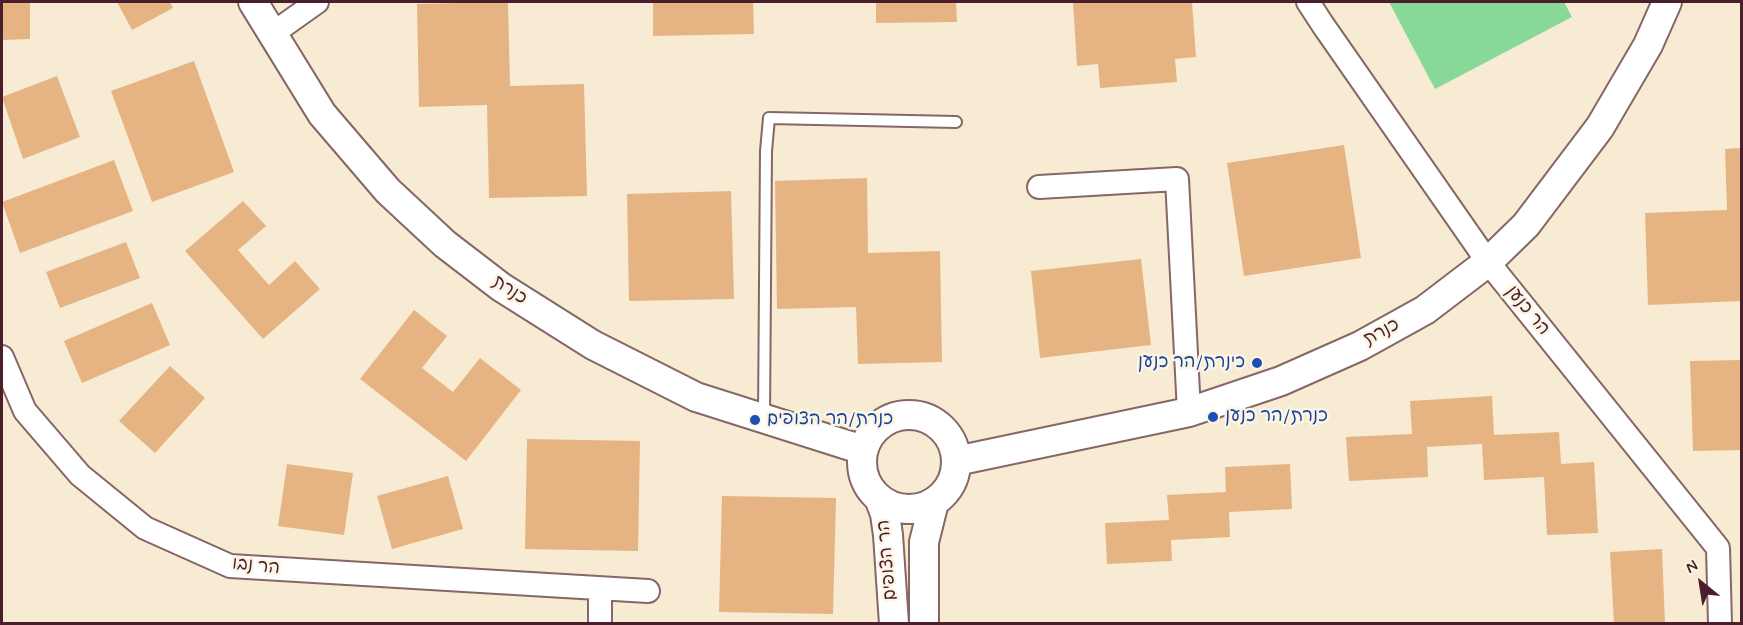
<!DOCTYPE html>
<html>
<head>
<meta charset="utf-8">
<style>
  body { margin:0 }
  #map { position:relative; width:1743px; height:625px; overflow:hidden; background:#f7ebd3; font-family:Mynerve,sans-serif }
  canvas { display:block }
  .frame { position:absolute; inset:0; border:3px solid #4a1f2b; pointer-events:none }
  .north { position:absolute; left:1671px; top:553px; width:60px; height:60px; -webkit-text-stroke:4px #fcf5e5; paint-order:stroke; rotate:330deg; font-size:16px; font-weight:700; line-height:24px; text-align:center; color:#4a1f2b }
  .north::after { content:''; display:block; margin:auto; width:21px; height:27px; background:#4a1f2b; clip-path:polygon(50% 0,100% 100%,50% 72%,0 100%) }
</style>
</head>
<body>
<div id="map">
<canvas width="1743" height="625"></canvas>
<div class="frame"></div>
<div class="north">N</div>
</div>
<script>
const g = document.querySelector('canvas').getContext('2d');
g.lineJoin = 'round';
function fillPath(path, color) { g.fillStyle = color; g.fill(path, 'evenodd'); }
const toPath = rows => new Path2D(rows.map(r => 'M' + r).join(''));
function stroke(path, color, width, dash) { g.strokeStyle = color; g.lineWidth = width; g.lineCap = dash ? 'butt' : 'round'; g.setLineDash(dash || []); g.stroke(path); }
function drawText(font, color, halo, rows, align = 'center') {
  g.font = font + ' Mynerve,"Playpen Sans Hebrew",sans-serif'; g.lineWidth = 5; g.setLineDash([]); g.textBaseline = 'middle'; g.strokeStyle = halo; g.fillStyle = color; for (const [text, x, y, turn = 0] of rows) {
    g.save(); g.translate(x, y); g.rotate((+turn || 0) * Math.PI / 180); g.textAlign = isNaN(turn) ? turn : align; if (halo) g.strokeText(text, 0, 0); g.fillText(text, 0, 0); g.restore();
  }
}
fillPath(toPath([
  [1389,2,1564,2,1572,17,1435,89]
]), '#88d898');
fillPath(toPath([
  [2,2,30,2,30,39,2,40],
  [117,2,170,2,173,8,132,30],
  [508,2,510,86,584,84,587,196,489,198,487,105,419,107,417,4],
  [653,2,753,2,754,34,653,36],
  [876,2,956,2,957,22,876,23],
  [1073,2,1192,2,1196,57,1175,59,1177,82,1100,88,1098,64,1077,66],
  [194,61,234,172,152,202,111,91],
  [57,76,80,137,23,159,2,97],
  [1344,145,1361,258,1244,276,1227,163],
  [1742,148,1742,301,1648,305,1645,213,1727,210,1725,149],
  [114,160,133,211,20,253,2,202],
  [867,178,868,253,940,251,942,362,858,364,856,307,777,309,775,181],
  [731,191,734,299,629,301,627,194],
  [243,201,266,226,238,250,269,285,295,261,320,289,263,339,185,251],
  [126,242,140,278,60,308,46,272],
  [1141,259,1151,345,1040,358,1031,271],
  [152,303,170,345,82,383,64,341],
  [414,310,447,336,422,368,453,392,480,358,521,390,466,461,360,379],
  [1742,360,1742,450,1693,451,1690,361],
  [170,366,205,398,155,453,119,421],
  [1492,396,1494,435,1559,432,1561,464,1594,462,1598,533,1547,535,1544,477,1484,480,1482,444,1427,447,1428,477,1349,481,1346,437,1412,434,1410,401],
  [527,439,640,441,638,551,525,549],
  [287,464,353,473,344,535,278,526],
  [1290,464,1292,509,1229,512,1230,537,1171,540,1172,561,1107,564,1105,523,1169,520,1167,495,1226,492,1225,467],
  [448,476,463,529,392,549,377,496],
  [722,496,836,498,833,614,719,612],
  [1662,549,1665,624,1614,624,1610,552]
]), '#e6b483');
const service = toPath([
  [764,416,766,151,769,118,956,122]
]);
const minor = toPath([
  [1308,2,1323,25,1488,262,1718,548,1720,624],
  [272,34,317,2],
  [1039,187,1177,179,1189,412],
  [2,357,25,411,80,475,145,528,230,566,648,591],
  [600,589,600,624]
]);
const tertiary = toPath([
  [253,2,322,114,388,191,445,244,501,287,593,345,696,397,863,450],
  '862 462a47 47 0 1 1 94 0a47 47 0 1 1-94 0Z',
  [956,461,1189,412,1281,381,1360,346,1425,310,1488,262,1526,225,1600,127,1648,45,1667,2],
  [879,498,885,514,888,535,894,624],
  [924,624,924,542,934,502]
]);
stroke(service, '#876666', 14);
stroke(minor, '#876666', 26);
stroke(tertiary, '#876666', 32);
stroke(service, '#fff', 10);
stroke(minor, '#fff', 22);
stroke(tertiary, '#fff', 28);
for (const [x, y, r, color] of [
  [1257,363,6,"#1a4fb4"],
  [1213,417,6,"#1a4fb4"],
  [755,420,6,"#1a4fb4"]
]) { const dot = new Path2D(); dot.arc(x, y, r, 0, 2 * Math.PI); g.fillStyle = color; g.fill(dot); stroke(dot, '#fcf5e5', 2); }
drawText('18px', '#4a1f2b', '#fcf5e5', [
  ["כנרת",509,291,34],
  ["הר כנען",1527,311,51],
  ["כנרת",1382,333,-28],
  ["הר הצופים",888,560,-95],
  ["הר נבו",256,567,6]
]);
drawText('18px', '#164399', '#fcf5e5', [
  ["כינרת/הר כנען",1245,363,"right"],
  ["כנרת/הר כנען",1225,417],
  ["כנרת/הר הצופים",767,420]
], 'left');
</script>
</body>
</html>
